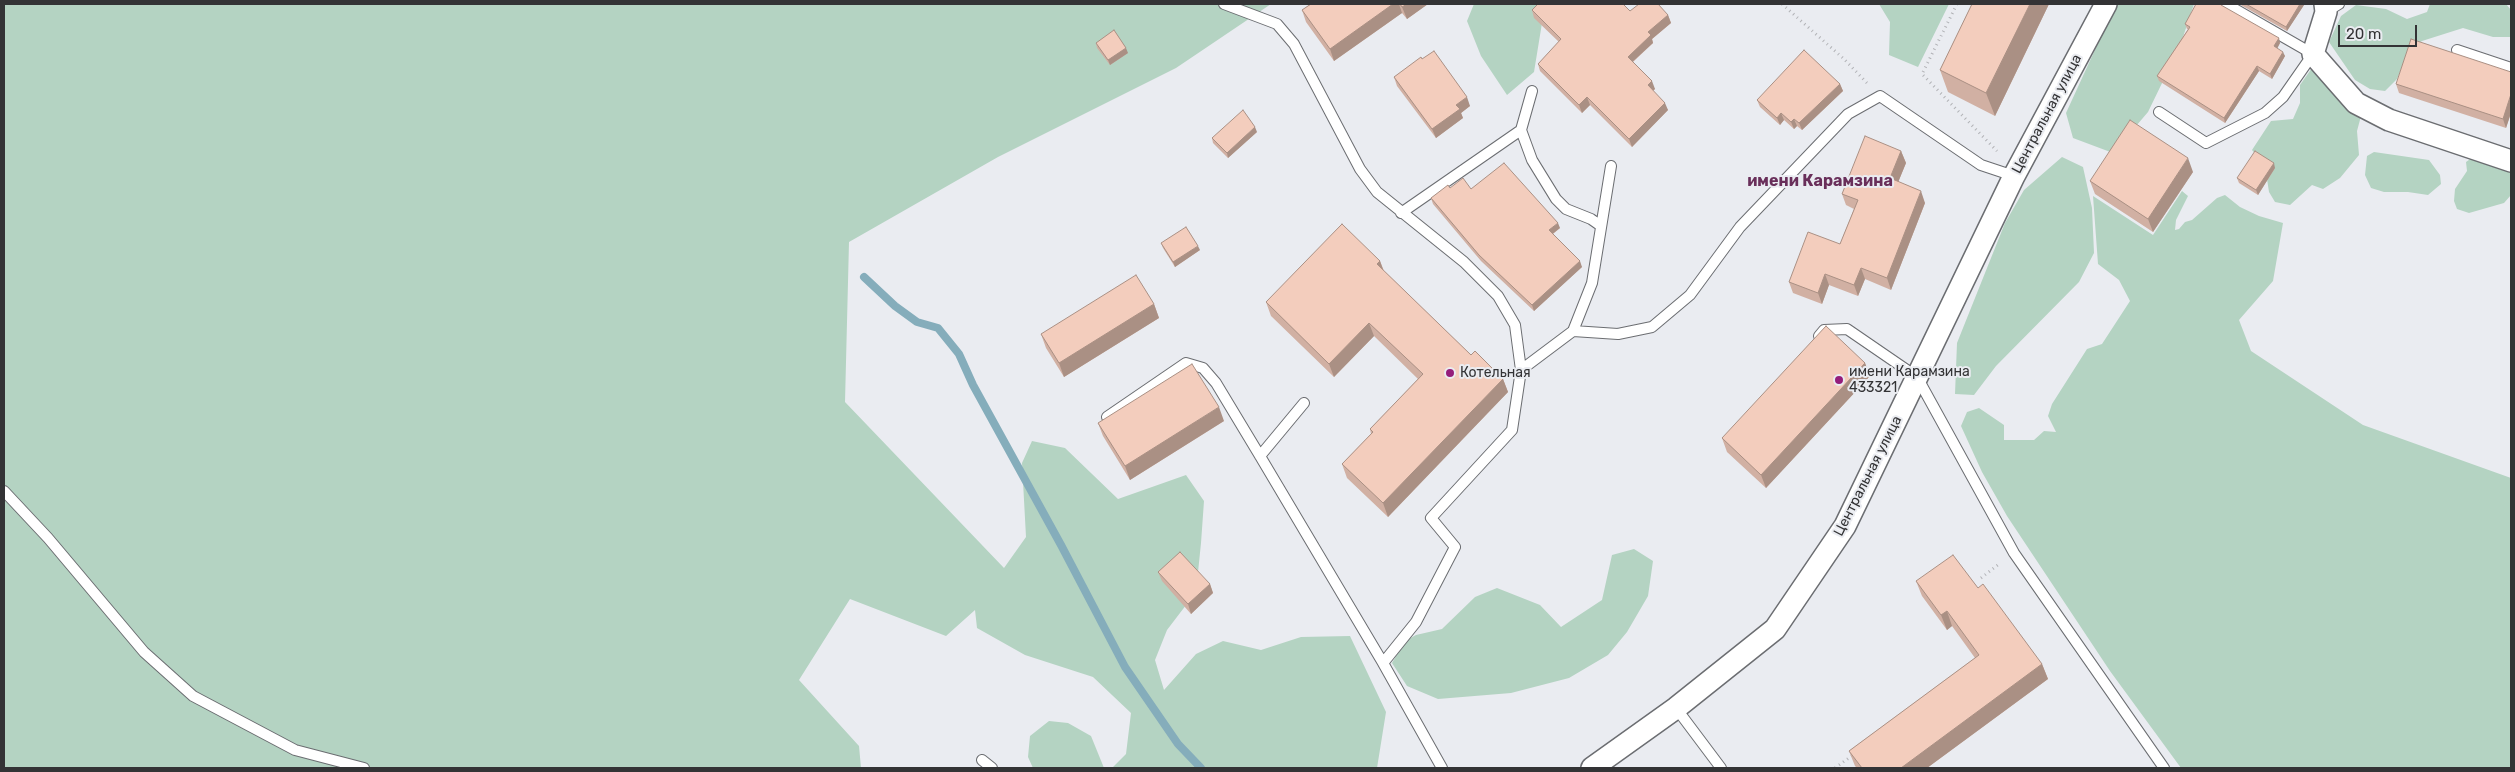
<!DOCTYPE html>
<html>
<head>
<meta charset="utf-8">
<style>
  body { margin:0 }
  #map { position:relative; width:2515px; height:772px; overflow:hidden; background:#eaecf1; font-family:Rubik,sans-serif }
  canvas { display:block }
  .frame { position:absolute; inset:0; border:5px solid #333335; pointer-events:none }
  .scale { position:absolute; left:2338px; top:25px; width:79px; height:22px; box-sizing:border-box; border:2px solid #333335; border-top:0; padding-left:6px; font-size:15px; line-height:18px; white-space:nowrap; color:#333335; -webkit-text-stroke:4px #eaecf1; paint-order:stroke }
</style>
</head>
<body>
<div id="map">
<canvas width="2515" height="772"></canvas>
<div class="frame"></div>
<div class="scale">20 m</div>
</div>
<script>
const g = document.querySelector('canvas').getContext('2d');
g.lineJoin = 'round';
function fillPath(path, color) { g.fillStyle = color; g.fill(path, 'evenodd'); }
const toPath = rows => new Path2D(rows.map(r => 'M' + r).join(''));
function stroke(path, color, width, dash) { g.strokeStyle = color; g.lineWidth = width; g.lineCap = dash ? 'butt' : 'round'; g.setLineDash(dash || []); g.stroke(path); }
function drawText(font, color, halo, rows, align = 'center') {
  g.font = font + ' Rubik,sans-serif'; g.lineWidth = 4; g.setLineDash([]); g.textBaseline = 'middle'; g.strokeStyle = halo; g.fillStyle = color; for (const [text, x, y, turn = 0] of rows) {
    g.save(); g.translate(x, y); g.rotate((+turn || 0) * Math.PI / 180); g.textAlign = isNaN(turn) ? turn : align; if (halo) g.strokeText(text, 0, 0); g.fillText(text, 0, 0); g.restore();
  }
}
fillPath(toPath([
  [4,4,1271,4,1176,68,998,157,849,242,845,402,1004,568,1026,537,1022,463,1032,441,1065,448,1118,499,1186,475,1204,501,1201,543,1196,592,1167,630,1155,660,1164,690,1196,654,1223,641,1261,650,1301,637,1350,636,1386,712,1377,768,1112,768,1126,754,1131,713,1093,677,1025,655,977,628,975,610,946,636,850,599,799,680,859,746,861,768,4,768],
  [1474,4,1554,4,1542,23,1534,72,1507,95,1481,56,1467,21],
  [1879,4,1949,4,1918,67,1889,55,1890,22],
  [2116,4,2194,4,2180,46,2148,112,2113,153,2073,138,2066,113],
  [2430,4,2506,4,2511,10,2511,37,2493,37,2463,28,2422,41,2410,49,2397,79,2385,91,2370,89,2355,80,2329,42,2341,16,2356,5,2386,9,2407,19,2427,12],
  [2312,68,2361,116,2357,131,2359,155,2340,178,2323,189,2312,185,2290,205,2275,202,2269,192,2265,166,2252,150,2271,121,2293,119,2300,103,2300,85],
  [2374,152,2429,160,2440,175,2441,184,2428,195,2408,192,2384,192,2371,188,2365,175,2367,156],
  [2476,155,2511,170,2511,195,2504,203,2469,213,2457,209,2454,201,2455,189,2467,171,2466,162],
  [2062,157,2083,167,2092,208,2094,253,2079,282,1996,366,1974,395,1955,394,1957,343,2005,223,2024,190],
  [2182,191,2188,196,2176,220,2175,230,2179,229,2185,222,2192,220,2217,198,2225,195,2240,207,2259,216,2283,223,2273,281,2239,320,2251,351,2363,425,2511,478,2511,768,2181,768,2110,671,2007,516,1982,472,1961,426,1967,412,1979,408,2004,425,2004,440,2034,440,2044,431,2056,432,2048,416,2052,404,2087,349,2102,344,2130,301,2119,280,2098,264,2093,196,2153,235],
  [1634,549,1653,561,1648,596,1627,632,1608,655,1569,678,1511,693,1438,699,1407,686,1392,663,1405,641,1416,635,1442,629,1475,597,1497,588,1540,605,1561,627,1602,600,1612,555],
  [1049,721,1068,723,1091,736,1104,768,1033,768,1028,757,1030,736]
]), '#b4d3c2');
stroke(toPath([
  [864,277,895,306,917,322,938,328,959,354,973,385,1061,545,1125,667,1178,744,1201,768]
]), '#85adbb', 8);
const lane = toPath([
  [1224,4,1277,24,1294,44,1360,169,1377,192,1464,262,1498,296,1515,325,1521,370],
  [2326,12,2339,4],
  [2457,50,2511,68],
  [2159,112,2206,143,2265,113,2283,97,2313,54,2226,4],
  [1521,130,1532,160,1556,199,1566,209,1591,219,1601,226],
  [1401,213,1521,130,1532,91],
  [1573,331,1618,334,1652,327,1690,295,1740,227,1848,114,1880,96,1981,165,2014,176],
  [1819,336,1824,330,1847,329,1917,377,2014,553,2164,768],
  [1107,417,1186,363,1203,368,1216,383,1260,456,1383,663,1442,768],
  [1260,456,1304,403],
  [4,491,48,538,144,652,193,696,295,750,364,768],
  [1383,663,1416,622,1455,547,1431,518,1512,430,1521,370,1573,331,1592,283,1611,166],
  [1676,708,1721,768],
  [982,760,992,768]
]);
const street = toPath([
  [2325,4,2326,12,2313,54,2356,103,2389,120,2511,161],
  [1592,768,1676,708,1775,629,1845,526,2014,176,2106,4]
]);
stroke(lane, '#6b6d71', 12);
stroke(street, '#6b6d71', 24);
stroke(toPath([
  [1782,4,1844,59,1867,83],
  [1957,4,1922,74,1997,151],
  [1981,578,1999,564],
  [1835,768,1853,755]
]), '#b2b3b7', 3, [1, 4]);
stroke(lane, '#fff', 10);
stroke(street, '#fff', 21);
fillPath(toPath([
  [1309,4,1428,4,1407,19,1402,13,1334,61,1306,22,1302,10,1309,5],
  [1972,4,2049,4,1995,116,1948,92,1940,70],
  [2239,4,2303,4,2304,5,2287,31],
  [2221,5,2280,43,2277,48,2285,56,2272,79,2259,71,2225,123,2159,81,2157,76,2188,29,2187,29,2185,24],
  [1532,10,1630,11,1668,15,1671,23,1652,39,1653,43,1633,62,1655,89,1653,91,1668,110,1632,147,1590,105,1582,113,1540,71,1538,64,1559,42,1534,18],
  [1096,43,1128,53,1110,65,1097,48],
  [1422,59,1470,106,1461,113,1463,118,1436,138,1397,86,1394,77],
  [2511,72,2511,113,2506,128,2399,93,2396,84],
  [1840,84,1843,91,1802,130,1797,126,1794,129,1784,120,1780,125,1760,107,1757,100],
  [1257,132,1228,158,1213,143,1212,138],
  [1901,151,1906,163,1898,182,1925,203,1891,290,1865,279,1858,296,1829,285,1822,304,1793,293,1789,282,1840,244,1854,209,1846,205,1842,194],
  [2275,168,2258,195,2239,183,2237,178],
  [2193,172,2153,232,2095,194,2090,181],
  [1450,188,1471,189,1560,228,1553,234,1582,267,1534,311,1481,261,1433,204,1431,198],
  [1161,243,1200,250,1175,267,1163,248],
  [1380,261,1384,271,1471,355,1503,379,1508,392,1388,517,1347,478,1342,464,1371,434,1370,429,1418,379,1374,336,1334,377,1271,316,1266,302],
  [1154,304,1159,318,1064,377,1046,348,1041,334],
  [1865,363,1870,376,1766,488,1727,452,1722,438],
  [1224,421,1130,480,1103,436,1098,423],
  [1158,572,1210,584,1213,593,1191,614,1162,581],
  [1916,581,1978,588,2042,664,2048,679,1927,768,1857,768,1855,766,1849,751,1975,658,1952,626,1947,630,1922,596]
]), '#d1b0a3');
fillPath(toPath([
  [1393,4,1399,4,1402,13,1334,61,1330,49],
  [1407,4,1428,4,1407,19,1402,7],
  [2030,4,2049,4,1995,116,1986,93],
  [2300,4,2303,4,2304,5,2287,31,2286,27],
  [1668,15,1671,23,1652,39,1653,43,1630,64,1628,57,1648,32],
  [2279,38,2280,43,2276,51,2274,46],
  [1126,48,1128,53,1110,65,1108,60],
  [2283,52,2285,56,2272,79,2270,74],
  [2257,66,2259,71,2225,123,2224,118],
  [1652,81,1655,89,1650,93,1648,85],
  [1840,84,1843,91,1802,130,1799,123],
  [2511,94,2511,113,2506,128,2503,119],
  [1467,97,1470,106,1461,113,1463,118,1436,138,1432,129,1456,105],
  [1587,97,1590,105,1582,113,1579,105],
  [1665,103,1668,110,1632,147,1629,139],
  [1781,113,1784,120,1780,125,1777,118],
  [1794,119,1797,126,1794,129,1791,122],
  [1255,127,1257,132,1228,158,1227,153],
  [1901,151,1906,163,1895,190,1890,178],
  [2188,158,2193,172,2153,232,2148,219],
  [2274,163,2275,168,2258,195,2256,190],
  [1921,191,1925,203,1891,290,1887,278],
  [1558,223,1560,228,1551,235,1549,230],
  [1198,246,1200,250,1175,267,1173,262],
  [1380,261,1385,275,1377,264],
  [1580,261,1582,267,1534,311,1532,305],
  [1861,268,1865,279,1858,296,1854,285],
  [1825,274,1829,285,1822,304,1818,293],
  [1154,304,1159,318,1064,377,1059,363],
  [1369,323,1374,336,1334,377,1329,364],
  [1865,363,1870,376,1766,488,1761,475],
  [1503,379,1508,392,1388,517,1383,503],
  [1219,407,1224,421,1130,480,1125,466],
  [1210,584,1213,593,1191,614,1188,604],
  [1947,611,1952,626,1947,630,1941,615],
  [2042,664,2048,679,1927,768,1901,768]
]), '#aa9084');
const building = toPath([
  [1311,4,1393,4,1330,49,1302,10,1311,4],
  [1400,4,1407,4,1402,7,1400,4],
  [1538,4,1623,4,1630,11,1639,4,1658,4,1668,15,1648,32,1651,35,1628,57,1652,81,1648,85,1665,103,1629,139,1587,97,1579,105,1538,64,1561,39,1532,10,1538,4],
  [1972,4,2030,4,1986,93,1940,70,1972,4],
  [2196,4,2220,4,2221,5,2279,38,2274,46,2283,52,2270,74,2257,66,2224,118,2157,76,2190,27,2185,24,2196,4],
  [2246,4,2300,4,2286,27,2246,4],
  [1114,30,1126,48,1108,60,1096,43,1114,30],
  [2411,39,2511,72,2511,94,2503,119,2396,84,2411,39],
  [1804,50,1840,84,1799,123,1794,119,1791,122,1781,113,1777,118,1757,100,1804,50],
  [1434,51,1467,97,1456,105,1460,109,1432,129,1394,77,1421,57,1422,59,1434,51],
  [1243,110,1255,127,1227,153,1212,138,1243,110],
  [2130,120,2188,158,2148,219,2090,181,2130,120],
  [1865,136,1901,151,1890,178,1921,191,1887,278,1861,268,1854,285,1825,274,1818,293,1789,282,1808,232,1840,244,1858,200,1842,194,1865,136],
  [2255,151,2274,163,2256,190,2237,178,2255,151],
  [1504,163,1558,223,1549,230,1580,261,1532,305,1479,255,1431,198,1448,185,1450,188,1463,178,1471,189,1504,163],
  [1342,224,1380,261,1377,264,1471,355,1475,351,1503,379,1383,503,1342,464,1373,432,1370,429,1423,374,1369,323,1329,364,1266,302,1342,224],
  [1186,227,1198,246,1173,262,1161,243,1186,227],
  [1136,275,1154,304,1059,363,1041,334,1136,275],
  [1826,326,1865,363,1761,475,1722,438,1826,326],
  [1192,364,1219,407,1125,466,1098,423,1192,364],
  [1180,552,1210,584,1188,604,1158,572,1180,552],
  [1953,555,1978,588,1983,584,2042,664,1901,768,1862,768,1849,751,1979,655,1947,611,1941,615,1916,581,1953,555]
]);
fillPath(building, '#f3cdbd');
stroke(building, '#aa9084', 1);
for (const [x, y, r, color] of [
  [1450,373,5,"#941d7b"],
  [1839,380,5,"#941d7b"]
]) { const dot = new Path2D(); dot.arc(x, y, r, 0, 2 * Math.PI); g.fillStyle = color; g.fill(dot); stroke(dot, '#eaecf1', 2); }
drawText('14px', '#333335', '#eaecf1', [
  ["Центральная улица",2047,114,-62],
  ["Центральная улица",1868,476,-63]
]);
drawText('14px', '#333335', '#eaecf1', [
  ["имени Карамзина",1849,372],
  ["433321",1849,388],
  ["Котельная",1460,373]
], 'left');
drawText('bold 16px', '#692f5a', '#eaecf1', [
  ["имени Карамзина",1820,181]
]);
</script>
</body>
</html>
